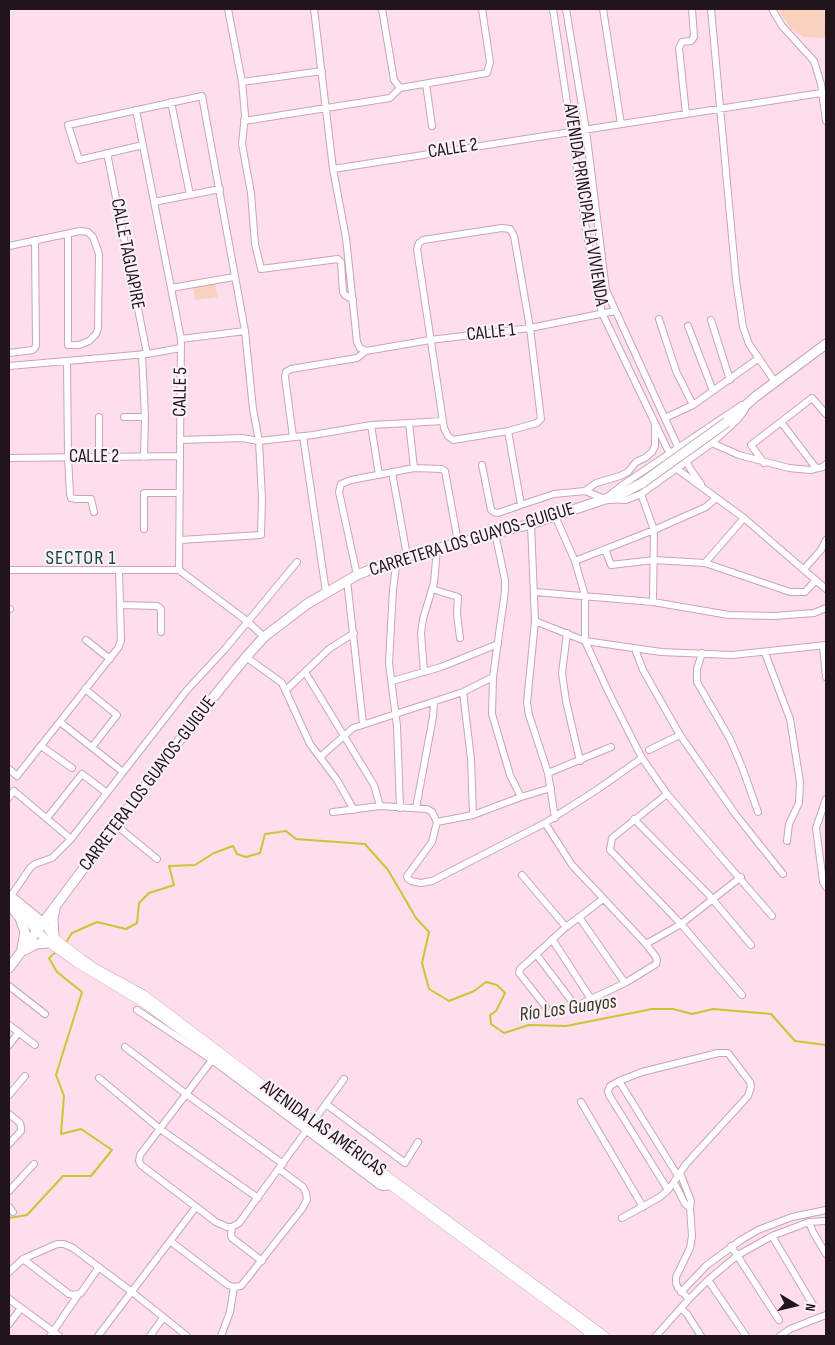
<!DOCTYPE html>
<html>
<head>
<meta charset="utf-8">
<style>
  body { margin:0 }
  #map { position:relative; width:835px; height:1345px; overflow:hidden; background:#fedeed; font-family:"Sofia Sans Condensed",sans-serif }
  canvas { display:block }
  .frame { position:absolute; inset:0; border:10px solid #21141b; pointer-events:none }
  .north { position:absolute; left:770px; top:1280px; width:50px; height:50px; -webkit-text-stroke:4px #fbf3f7; paint-order:stroke; rotate:99deg; font-size:14px; font-weight:700; line-height:20px; text-align:center; color:#21141b }
  .north::after { content:''; display:block; margin:auto; width:18px; height:22px; background:#21141b; clip-path:polygon(50% 0,100% 100%,50% 72%,0 100%) }
</style>
</head>
<body>
<div id="map">
<canvas width="835" height="1345"></canvas>
<div class="frame"></div>
<div class="north">N</div>
</div>
<script>
const g = document.querySelector('canvas').getContext('2d');
g.lineJoin = 'round';
function fillPath(path, color) { g.fillStyle = color; g.fill(path, 'evenodd'); }
const toPath = rows => new Path2D(rows.map(r => 'M' + r).join(''));
function stroke(path, color, width, dash) { g.strokeStyle = color; g.lineWidth = width; g.lineCap = dash ? 'butt' : 'round'; g.setLineDash(dash || []); g.stroke(path); }
function drawText(font, color, halo, rows, align = 'center') {
  g.font = font + ' "Sofia Sans Condensed",sans-serif'; g.lineWidth = 4; g.setLineDash([]); g.textBaseline = 'middle'; g.strokeStyle = halo; g.fillStyle = color; for (const [text, x, y, turn = 0] of rows) {
    g.save(); g.translate(x, y); g.rotate((+turn || 0) * Math.PI / 180); g.textAlign = isNaN(turn) ? turn : align; if (halo) g.strokeText(text, 0, 0); g.fillText(text, 0, 0); g.restore();
  }
}
fillPath(toPath([
  [778,9,824,9,826,38,804,37,791,29],
  [215,284,218,297,195,300,193,287]
]), '#f8d2bf');
stroke(toPath([
  [65,944,72,933,97,922,126,929,137,923,139,903,149,893,174,885,169,866,195,865,214,853,233,846,237,854,246,857,260,853,265,834,286,831,296,839,365,844,388,870,416,918,429,932,422,963,429,989,449,1001,474,991,486,982,497,985,505,993,496,1011,490,1015,491,1024,504,1033,529,1025,566,1026,652,1009,673,1009,692,1014,713,1009,771,1014,795,1041,826,1045],
  [9,1218,27,1215,63,1176,91,1176,112,1150,81,1129,61,1134,64,1096,56,1075,82,992,57,972,49,958,56,952]
]), '#cbc534', 2);
const minor = toPath([
  [228,9,242,82,245,115,242,144,251,193,255,244,261,269,338,259,341,262,343,292,345,295,353,300],
  [314,9,333,169,346,238,357,342,360,348,366,351],
  [382,9,394,80,400,88],
  [553,9,586,229,602,313,677,469,744,518,826,589],
  [566,9,586,130,606,290,678,447,691,470,701,484],
  [603,9,621,124],
  [711,9,736,280,743,327,749,344,775,382],
  [772,9,782,26,814,61,821,84,826,121],
  [242,82,322,71],
  [426,84,432,126],
  [171,102,190,195],
  [136,110,181,339,179,570],
  [686,114,679,48,682,42,691,41,694,37,692,9],
  [244,121,390,98,400,88,487,73,490,62,482,9],
  [143,145,79,160,68,125,202,96,245,331,253,409,259,441,262,499,261,535,180,540],
  [107,153,147,354],
  [333,169,821,93],
  [154,202,220,189],
  [502,228,510,229,514,236,530,328,541,419,537,423,508,431,453,440,448,436,444,428,417,249,419,243,423,240,502,228],
  [9,246,80,231,88,232,93,237,99,254,98,329,96,334,89,341,79,345,68,345,68,234],
  [171,288,234,277],
  [659,319,676,371,693,405],
  [711,320,730,380],
  [688,326,713,391],
  [181,339,245,331],
  [9,353,33,350,36,346,35,240],
  [142,354,145,417,144,457],
  [67,361,68,457,70,494,71,498,76,499,91,499,94,512],
  [9,366,147,354,181,348],
  [99,417,99,457],
  [124,417,145,417],
  [665,418,693,405,759,358],
  [781,422,816,468],
  [409,423,443,421],
  [371,425,379,475],
  [508,431,521,505,554,494,585,491,605,499,626,500,641,494,712,443,738,419,745,410],
  [303,436,326,592],
  [293,437,285,377,286,372,291,369,357,358,366,351,430,340,530,328,615,311],
  [180,440,242,438,259,441,313,435,371,425,409,423,414,468],
  [712,443,739,455,789,468,810,470,823,467,826,464],
  [9,458,180,456],
  [764,463,751,445,812,398,826,414],
  [482,465,491,510,494,512,498,513,521,505],
  [392,472,407,556],
  [585,491,596,483,620,476,628,472,636,462,645,458,652,452,655,446,655,424],
  [641,494,654,530,653,602],
  [606,498,621,486,742,405],
  [555,516,575,561,585,596,585,641,609,693,642,758,667,794,772,916],
  [531,524,535,621,527,703,529,715,548,773,555,818],
  [144,529,144,493,180,493],
  [495,533,505,580,505,591,493,677,492,714,510,775,521,797],
  [437,548,434,583,432,589,458,597,457,614,460,638],
  [605,549,611,565,654,560,705,563,790,592,805,592,816,580],
  [397,559,393,589,389,663,397,726,400,808],
  [575,561,654,530,706,507,716,498],
  [705,563,744,518],
  [804,569,821,550,826,540],
  [9,570,179,570],
  [179,570,247,621,264,637],
  [357,575,339,492,341,484,351,480,414,468,442,469,445,471,458,542],
  [347,580,363,724],
  [535,592,653,602,729,615,774,616,814,613,826,608],
  [120,605,157,606,161,609,161,632],
  [9,609,10,609],
  [535,621,585,641,661,652,732,655,826,645],
  [567,633,562,673,566,701,580,761],
  [86,640,110,659],
  [823,646,826,677],
  [635,649,643,670,680,735,736,815,783,874],
  [702,653,697,669,697,682,730,739,742,767,758,812],
  [765,653,790,719,800,782,799,803,789,824,787,841],
  [246,657,282,683,310,744,337,780,354,810],
  [305,672,374,785,380,806],
  [424,672,421,633,423,619,432,589],
  [392,681,441,667,498,644],
  [85,689,117,715,92,747],
  [286,690,329,649,354,633],
  [463,692,471,759,473,815],
  [60,722,123,772],
  [41,746,72,768],
  [649,750,680,735],
  [320,757,353,728,463,692,493,677],
  [9,769,17,776,118,648,121,641,119,570],
  [548,773,611,747],
  [667,794,612,838,610,850,681,924,742,995],
  [9,797,14,791,71,839],
  [826,799,816,828,823,882,826,887],
  [416,808,433,717,434,702],
  [333,812,380,806,427,809,432,812,437,822,473,815,521,797,551,788],
  [47,818,82,774,107,793],
  [634,819,708,894,751,945],
  [437,822,432,842,407,876,408,879,411,881,421,883,432,881,545,823,598,789,642,758],
  [545,823,572,865,646,944,656,957,657,960,656,964,625,983,591,999,552,939],
  [116,825,157,859],
  [522,875,566,927],
  [11,896,30,868,35,864,52,858,71,839,187,690,225,649,297,562],
  [579,917,625,983],
  [646,944,681,924,741,877],
  [536,954,574,1004,579,1005,591,999],
  [9,986,45,1014],
  [546,1007,519,973,520,969,566,927,603,899],
  [137,1010,212,1060,380,1186,384,1187,391,1186],
  [9,1025,35,1045],
  [9,1045,19,1032],
  [125,1047,186,1094,283,1164],
  [212,1060,140,1155,139,1161,141,1165,216,1222,227,1227,232,1227,239,1223,344,1079],
  [99,1078,160,1129,258,1198],
  [619,1081,610,1086,608,1091,609,1095,668,1190],
  [9,1095,25,1076],
  [581,1102,643,1207],
  [326,1104,405,1163,418,1142],
  [9,1114,20,1123,21,1127,21,1131,9,1144],
  [680,1173,691,1201,690,1208,692,1236,690,1248,676,1277,676,1283,678,1288,689,1299],
  [674,1182,685,1204,690,1208],
  [9,1191,34,1164],
  [9,1207,13,1212],
  [622,1218,660,1197,668,1190,674,1182,686,1164,748,1096,751,1087,750,1082,728,1053,718,1053,642,1072,619,1081,678,1176],
  [809,1222,813,1232,826,1254],
  [232,1227,231,1235,232,1238,262,1261],
  [772,1236,813,1305],
  [170,1241,228,1285,234,1287,241,1286,302,1209,307,1200,306,1193,303,1187,279,1169],
  [731,1246,779,1320],
  [23,1259,69,1294,74,1295,81,1293,99,1267],
  [9,1272,23,1259,57,1244,64,1244,73,1248,132,1292,187,1336],
  [708,1280,746,1336],
  [681,1292,707,1265,741,1240,758,1230,792,1217,826,1210],
  [9,1299,59,1336],
  [681,1308,687,1314,701,1336],
  [9,1324,21,1308],
  [50,1336,78,1295],
  [98,1336,196,1207],
  [150,1336,163,1318],
  [221,1336,230,1312,234,1287],
  [656,1336,689,1299,708,1280,738,1255,772,1236,809,1222,826,1221],
  [780,1336,790,1329,826,1315]
]);
const tertiary = toPath([
  [43,923,57,940,81,958,95,968,143,994,265,1086,605,1336],
  [37,931,53,946,77,963,145,1004,578,1324,592,1336]
]);
const secondary = toPath([
  [727,422,755,397,826,344],
  [9,895,43,923],
  [9,906,29,921,37,931],
  [14,910,20,918,25,932,22,948],
  [54,936,53,919,55,909],
  [25,950,36,944,49,943],
  [9,968,194,721,246,657,264,637,307,604,357,575,397,559,531,524,605,499,614,498,642,483]
]);
stroke(minor, '#caa4b7', 8);
stroke(tertiary, '#caa4b7', 9);
stroke(secondary, '#caa4b7', 11);
stroke(minor, '#fff', 6);
stroke(tertiary, '#fff', 8);
stroke(secondary, '#fff', 9);
const secondaryBridge = toPath([
  [642,483,727,422]
]);
stroke(secondaryBridge, '#caa4b7', 11, []);
stroke(secondaryBridge, '#fff', 9);
drawText('19px', '#21141b', '#fbf3f7', [
  ["CALLE 2",453,149,-9],
  ["AVENIDA PRINCIPAL LA VIVIENDA",585,205,81],
  ["CALLE TAGUAPIRE",127,254,79],
  ["CALLE 1",491,333,-6],
  ["CALLE 5",181,392,-89],
  ["CALLE 2",94,457],
  ["CARRETERA LOS GUAYOS-GUIGUE",472,540,-17],
  ["CARRETERA LOS GUAYOS-GUIGUE",148,784,-53],
  ["AVENIDA LAS AMÉRICAS",323,1129,36]
]);
g.letterSpacing = '1px';
drawText('20px', '#184938', '#fbf3f7', [
  ["SECTOR 1",81,559]
]);
g.letterSpacing = '0px';
drawText('italic 20px', '#393821', '#fbf3f7', [
  ["Río Los Guayos",568,1009,-8]
]);
</script>
</body>
</html>
